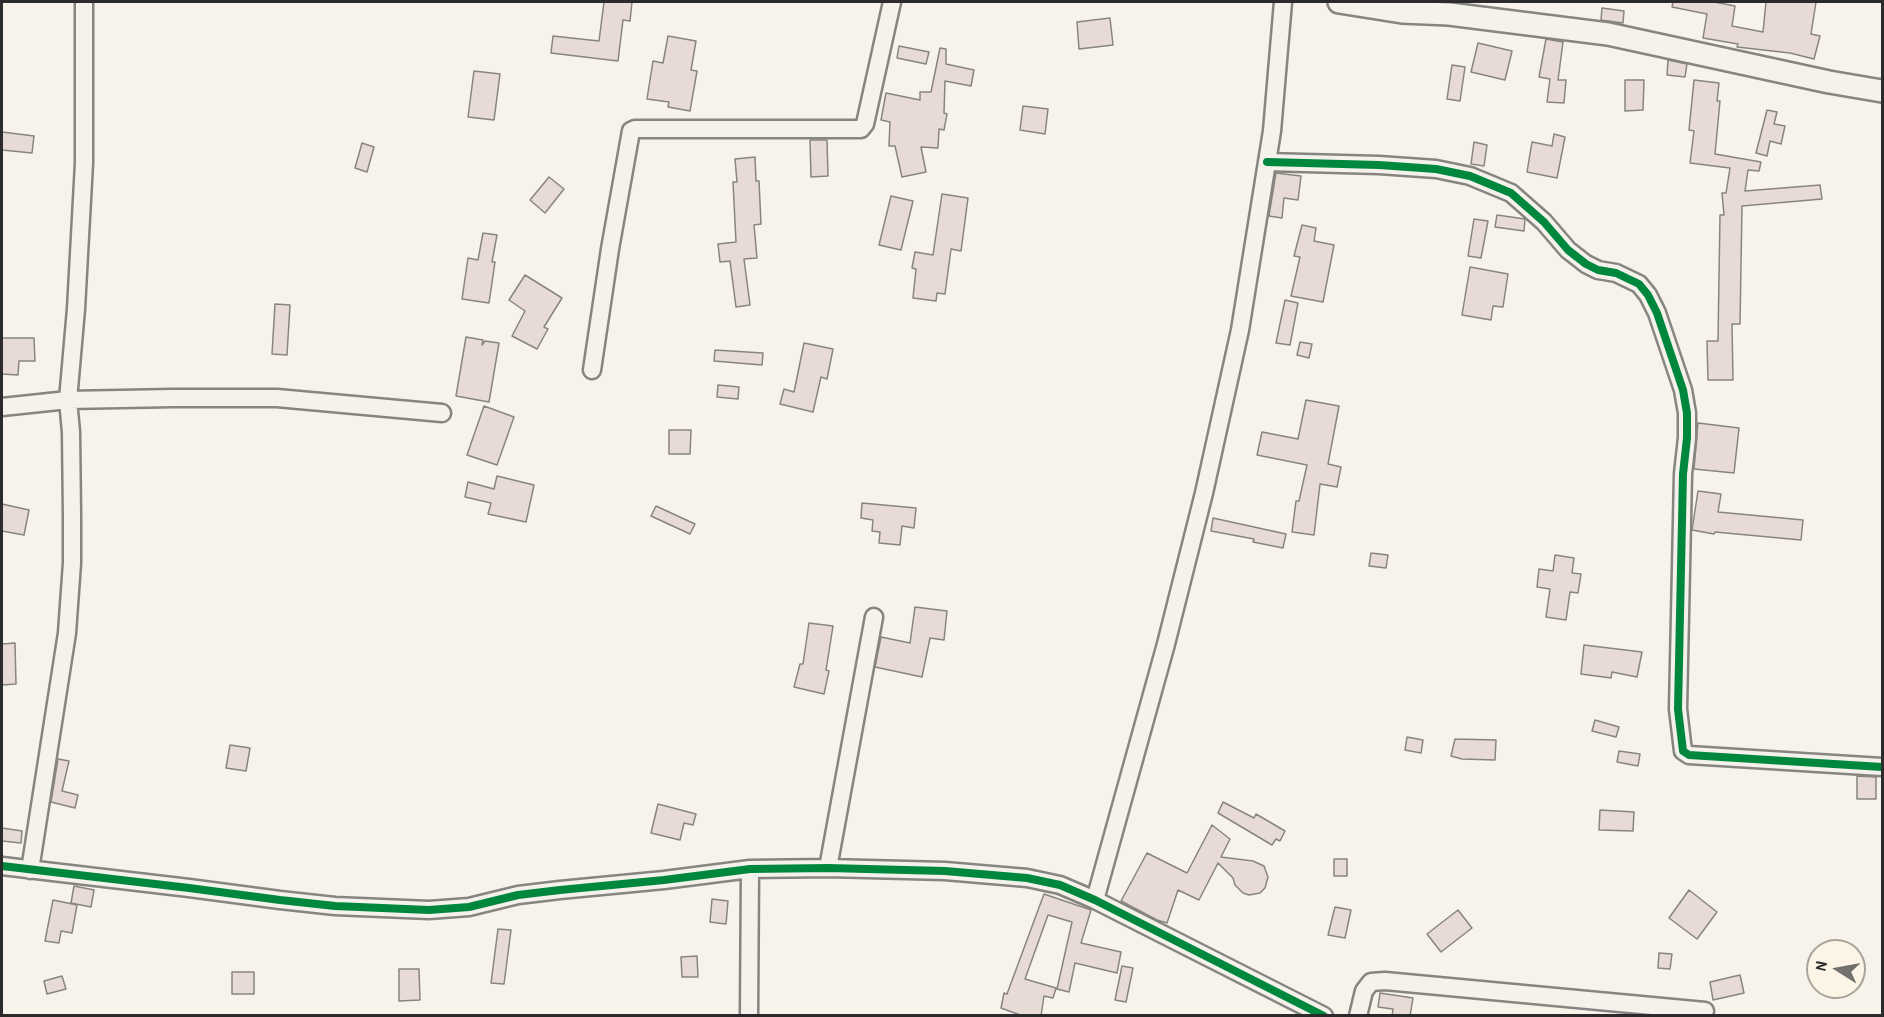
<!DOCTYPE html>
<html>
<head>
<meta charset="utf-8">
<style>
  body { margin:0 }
  #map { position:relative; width:1884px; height:1017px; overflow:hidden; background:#f7f3ea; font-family:"Patrick Hand",sans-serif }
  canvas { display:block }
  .frame { position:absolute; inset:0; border:3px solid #2b2b2b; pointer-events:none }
  .north { position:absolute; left:1806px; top:939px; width:60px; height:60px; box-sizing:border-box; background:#fcf5e5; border:2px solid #a8a49b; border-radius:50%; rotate:281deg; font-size:16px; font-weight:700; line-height:24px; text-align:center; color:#2b2b2b }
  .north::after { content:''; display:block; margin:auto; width:21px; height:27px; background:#72716e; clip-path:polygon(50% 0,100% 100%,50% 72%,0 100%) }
</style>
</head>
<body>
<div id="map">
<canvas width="1884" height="1017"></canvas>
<div class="frame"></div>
<div class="north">N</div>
</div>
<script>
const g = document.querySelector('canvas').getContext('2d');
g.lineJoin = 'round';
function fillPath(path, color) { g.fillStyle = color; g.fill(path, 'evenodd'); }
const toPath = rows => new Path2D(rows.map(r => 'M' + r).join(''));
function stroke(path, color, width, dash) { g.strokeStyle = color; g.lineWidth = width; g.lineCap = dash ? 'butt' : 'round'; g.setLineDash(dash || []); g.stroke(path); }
const building = toPath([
  [604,2,632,2,630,21,623,20,618,61,551,53,553,36,599,41,604,2],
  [1673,2,1714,2,1735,6,1732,26,1763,32,1766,2,1816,2,1811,34,1820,36,1814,59,1790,53,1737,47,1738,44,1703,38,1707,14,1672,7,1673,2],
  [1602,8,1624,11,1623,23,1601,20,1602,8],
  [1110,18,1113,45,1079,49,1077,22,1110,18],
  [668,36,696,41,691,70,697,71,690,111,668,107,669,102,647,99,653,61,663,63,668,36],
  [1546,39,1563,42,1558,80,1566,80,1564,103,1547,102,1550,79,1539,77,1546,39],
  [1478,43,1512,51,1505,80,1471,72,1478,43],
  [899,46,929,52,926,64,897,58,899,46],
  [940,48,946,49,946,64,974,70,971,86,945,81,944,113,947,114,944,130,939,129,938,148,921,147,926,172,902,177,895,146,889,146,890,122,881,120,886,93,920,100,920,92,931,92,940,48],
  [1668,60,1687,64,1685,77,1667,75,1668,60],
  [1452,65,1465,67,1460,101,1447,99,1452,65],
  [474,71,500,74,494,120,468,117,474,71],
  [1625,80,1644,80,1643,110,1625,111,1625,80],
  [1694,80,1719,83,1717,101,1720,101,1715,154,1761,162,1759,171,1748,170,1745,191,1820,185,1822,199,1742,206,1740,324,1732,324,1733,380,1708,380,1707,341,1718,341,1720,215,1724,215,1722,193,1726,193,1730,168,1690,163,1694,131,1689,130,1694,80],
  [1023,106,1048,109,1045,134,1020,130,1023,106],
  [1767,110,1777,112,1774,124,1785,126,1781,144,1770,141,1767,156,1756,153,1767,110],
  [2,132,34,136,32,153,2,150,2,132],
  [1554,134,1565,137,1557,178,1527,172,1532,142,1552,146,1554,134],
  [810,140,827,140,828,176,811,177,810,140],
  [1474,142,1487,145,1484,166,1471,164,1474,142],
  [362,143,374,147,367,172,355,168,362,143],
  [755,157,756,181,759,181,761,224,754,225,757,258,744,259,750,305,736,307,730,261,720,262,718,244,736,242,733,182,737,182,735,159,755,157],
  [1276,173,1301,176,1298,200,1284,198,1282,218,1269,216,1276,173],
  [549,177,564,189,545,213,530,200,549,177],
  [942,194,968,198,961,251,951,249,945,294,937,293,936,301,913,298,916,269,912,268,915,252,933,255,942,194],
  [891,196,913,201,901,250,879,245,891,196],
  [1497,215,1525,219,1524,231,1495,227,1497,215],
  [1474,219,1488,221,1481,258,1468,256,1474,219],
  [1302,225,1316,228,1314,241,1334,245,1323,302,1291,296,1300,257,1294,256,1302,225],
  [483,233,497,235,492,262,495,262,489,303,462,299,468,258,478,260,483,233],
  [1470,267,1508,274,1503,307,1493,306,1491,320,1462,315,1470,267],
  [525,275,562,298,544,327,548,329,537,349,512,336,525,311,509,300,525,275],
  [1285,300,1298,303,1290,345,1276,343,1285,300],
  [275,304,290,305,287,355,272,354,275,304],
  [466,337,483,340,482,345,485,341,499,343,489,402,456,396,466,337],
  [2,338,34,338,35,361,19,361,18,375,2,374,2,338],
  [1300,342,1312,344,1309,358,1297,355,1300,342],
  [804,343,833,349,827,379,821,377,813,412,780,404,784,389,794,392,804,343],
  [715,350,763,353,762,365,714,361,715,350],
  [718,385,739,387,738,399,717,397,718,385],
  [1306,400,1339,406,1328,464,1341,467,1337,487,1320,484,1314,535,1292,532,1296,501,1299,501,1307,465,1257,455,1262,432,1298,439,1306,400],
  [484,406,514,417,497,465,467,455,484,406],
  [1698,423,1739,428,1734,473,1694,469,1698,423],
  [669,430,691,430,690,454,669,454,669,430],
  [497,476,534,485,526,522,488,514,491,503,465,497,468,482,494,489,497,476],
  [1698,491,1721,494,1718,512,1803,520,1801,540,1715,532,1714,534,1692,530,1698,491],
  [862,503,916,508,914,528,902,526,900,545,879,543,880,532,872,531,873,520,861,518,862,503],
  [2,504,29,510,24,535,2,531,2,504],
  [656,506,695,524,690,534,651,516,656,506],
  [1213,518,1286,534,1283,548,1253,542,1254,539,1211,531,1213,518],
  [1371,553,1388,555,1386,568,1369,566,1371,553],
  [1555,555,1574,558,1572,573,1581,574,1578,593,1570,592,1566,620,1546,617,1550,589,1537,587,1539,569,1553,571,1555,555],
  [915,607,947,611,944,640,930,638,922,677,875,667,881,637,910,643,915,607],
  [809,623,833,626,826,670,829,671,824,694,794,687,800,664,803,664,809,623],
  [15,643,16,684,2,685,2,644,15,643],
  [1584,645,1642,652,1637,677,1612,672,1611,678,1581,674,1584,645],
  [1595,720,1619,727,1616,737,1592,731,1595,720],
  [1407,737,1423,740,1421,753,1405,750,1407,737],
  [1455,739,1496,740,1495,760,1462,759,1451,756,1455,739],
  [230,745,250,748,246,771,226,768,230,745],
  [1619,751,1640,754,1638,766,1617,762,1619,751],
  [58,759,69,761,62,791,78,795,75,808,51,802,58,759],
  [1857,776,1876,777,1876,799,1857,799,1857,776],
  [1223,802,1254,818,1256,814,1285,831,1280,841,1276,839,1272,845,1218,813,1223,802],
  [658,804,696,814,693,825,684,823,680,840,651,833,658,804],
  [1600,810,1634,812,1633,831,1599,830,1600,810],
  [1212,825,1230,839,1221,857,1253,861,1264,866,1268,877,1265,888,1260,893,1249,895,1243,893,1235,885,1233,878,1218,863,1199,900,1178,890,1167,923,1157,920,1121,901,1147,853,1187,873,1212,825],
  [2,828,22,831,21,843,2,841,2,828],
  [1334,859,1347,859,1347,876,1334,876,1334,859],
  [74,886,94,890,91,907,71,903,74,886],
  [1689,890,1717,912,1697,939,1669,918,1689,890],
  [1044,894,1091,910,1081,943,1121,952,1117,973,1075,963,1069,992,1057,989,1072,922,1048,915,1025,979,1056,988,1053,998,1044,996,1041,1016,1023,1016,1001,1008,1004,993,1007,994,1044,894],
  [712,899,728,901,726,924,710,922,712,899],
  [53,900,77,905,72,933,61,931,59,943,45,941,53,900],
  [1335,907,1351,910,1345,938,1328,935,1335,907],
  [1458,910,1472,928,1441,952,1427,934,1458,910],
  [498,929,511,930,504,984,491,983,498,929],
  [1659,953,1672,954,1670,969,1658,968,1659,953],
  [697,956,698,977,682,977,681,957,697,956],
  [1122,966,1133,968,1126,1002,1115,1000,1122,966],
  [399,969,419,969,420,1000,399,1001,399,969],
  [232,972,254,972,254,994,232,994,232,972],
  [1740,975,1744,993,1713,1000,1710,982,1740,975],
  [62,976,66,989,47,994,44,981,62,976],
  [1380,993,1413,998,1410,1016,1392,1016,1393,1009,1378,1007,1380,993]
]);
fillPath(building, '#e8dbd6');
stroke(building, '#878581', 1.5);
const minor = toPath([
  [1267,162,1379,165,1436,169,1470,176,1511,193,1544,222,1568,250,1586,264,1598,270,1616,273,1639,284,1648,295,1657,313,1683,390,1687,413,1687,438,1683,474,1678,709,1683,751,1689,755,1882,767],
  [592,370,610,249,631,131,635,129,861,129,865,124,892,2],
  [2,407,68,400,173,398,277,398,442,413],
  [2,866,189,888,280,900,335,906,429,910,469,907,518,895,560,890,664,880,750,869,828,868,945,871,1027,878,1060,885,1095,900,1324,1016],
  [828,868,874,617],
  [30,870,67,633,72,563,72,516,71,432,68,400,76,309,84,163,84,2],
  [1095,900,1166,644,1204,493,1240,330,1272,131,1283,2],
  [749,1016,750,869],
  [1358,1016,1364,991,1371,982,1385,981,1705,1011]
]);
const tertiary = toPath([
  [1339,2,1402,12,1449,14,1608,34,1829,82,1882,91]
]);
stroke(minor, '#878581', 21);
stroke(tertiary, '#878581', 26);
stroke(minor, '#f5f2ec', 16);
stroke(tertiary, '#f5f2ec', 21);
stroke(toPath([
  [1267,162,1379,165,1436,169,1470,176,1511,193,1544,222,1568,250,1586,264,1598,270,1616,273,1639,284,1648,295,1657,313,1683,390,1687,413,1687,438,1683,474,1678,709,1683,751,1689,755,1882,767],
  [2,866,189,888,280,900,335,906,429,910,469,907,518,895,560,890,664,880,750,869,828,868,945,871,1027,878,1060,885,1095,900,1324,1016]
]), '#00873e', 8);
</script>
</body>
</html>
